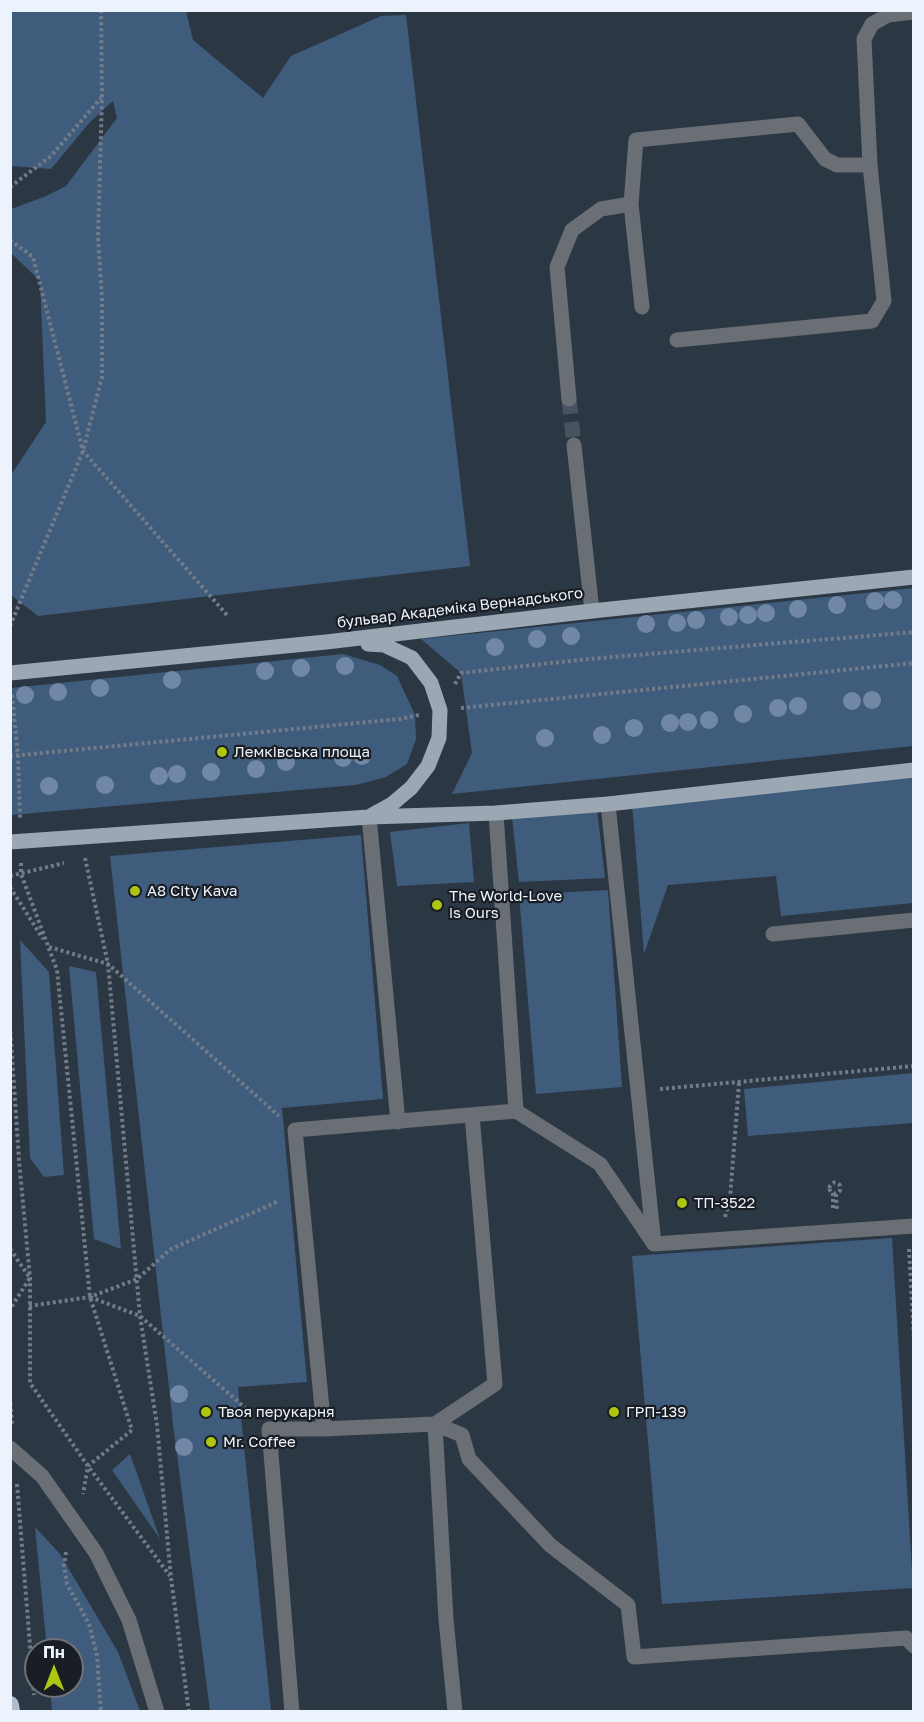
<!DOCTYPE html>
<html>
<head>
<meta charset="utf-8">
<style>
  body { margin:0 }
  #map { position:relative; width:924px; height:1722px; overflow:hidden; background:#2c3744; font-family:"Golos Text",sans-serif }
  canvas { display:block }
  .frame { position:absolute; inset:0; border:12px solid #edf3fc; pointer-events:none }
  .north { position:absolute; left:24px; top:1638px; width:60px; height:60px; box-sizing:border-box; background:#191e24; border:2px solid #6e737a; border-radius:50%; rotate:0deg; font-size:16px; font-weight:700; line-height:24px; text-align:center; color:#edf3fc }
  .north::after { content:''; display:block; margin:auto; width:21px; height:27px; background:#acc611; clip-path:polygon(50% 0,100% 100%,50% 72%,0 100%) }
</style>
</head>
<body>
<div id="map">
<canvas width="924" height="1722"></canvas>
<div class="frame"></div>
<div class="north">Пн</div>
</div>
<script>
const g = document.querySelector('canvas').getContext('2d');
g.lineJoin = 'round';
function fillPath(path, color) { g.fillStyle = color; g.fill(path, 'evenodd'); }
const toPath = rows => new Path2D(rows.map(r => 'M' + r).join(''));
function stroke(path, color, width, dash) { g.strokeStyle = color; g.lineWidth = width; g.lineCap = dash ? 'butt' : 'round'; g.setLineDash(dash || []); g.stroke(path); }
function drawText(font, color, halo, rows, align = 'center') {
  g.font = font + ' "Golos Text",sans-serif'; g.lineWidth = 4.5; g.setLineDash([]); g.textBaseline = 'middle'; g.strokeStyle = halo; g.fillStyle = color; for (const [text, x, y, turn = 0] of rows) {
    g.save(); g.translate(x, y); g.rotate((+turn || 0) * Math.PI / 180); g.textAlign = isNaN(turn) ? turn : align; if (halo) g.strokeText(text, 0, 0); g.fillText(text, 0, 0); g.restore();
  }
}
fillPath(toPath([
  [10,11,186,11,193,40,263,98,291,56,381,16,406,15,470,566,38,616,11,595,11,475,46,422,40,281,11,253,11,209,44,197,66,186,117,118,113,101,90,122,51,169,11,166],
  [913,588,913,746,452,794,472,753,461,673,421,639],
  [343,654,380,665,397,676,415,715,416,739,407,764,386,777,356,785,11,815,11,688],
  [913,773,913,903,781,916,776,876,668,885,644,954,632,803],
  [597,809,605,878,519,882,512,817],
  [469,823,474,882,397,886,390,832],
  [361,835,383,1099,282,1108,307,1382,238,1387,271,1711,210,1711,173,1424,110,856],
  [608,890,622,1087,536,1094,519,895],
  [20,940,49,972,64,1175,44,1177,30,1158],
  [69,966,96,972,121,1249,94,1239],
  [913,1073,913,1123,748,1136,744,1089],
  [892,1238,913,1588,662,1604,632,1256],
  [130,1454,160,1539,112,1470],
  [35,1527,60,1554,118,1652,140,1711,52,1711,50,1686,72,1686,72,1650,47,1650]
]), '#405c7d');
stroke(toPath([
  [569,399,574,445]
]), '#495360', 15, [15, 8]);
stroke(toPath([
  [10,187,51,156,101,98],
  [10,240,33,257,83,451,227,615],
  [10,626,83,451,102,377,102,298,98,238,102,97,101,10],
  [455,684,461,673,588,659,914,632],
  [12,695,18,755,20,819],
  [461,708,914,663],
  [10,756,400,719,419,715],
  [85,858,108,964,140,1316,157,1425,171,1578,189,1712],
  [21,863,21,874,57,970,90,1297,132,1430,88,1466,83,1494],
  [10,876,64,863],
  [10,887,43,939],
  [49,947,108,964,279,1116],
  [10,1026,19,1160,30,1278,30,1383,88,1466,170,1576],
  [660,1089,914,1066],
  '829.5 1188a5.5 5.5 0 1 1 11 0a5.5 5.5 0 1 1-11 0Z',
  [833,1193,833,1211],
  [836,1194,837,1211],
  [725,1217,730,1198,739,1083],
  [10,1249,30,1278,10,1309],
  [909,1249,914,1338],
  [90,1297,140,1316,252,1414],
  [29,1306,90,1297,137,1279,171,1249,279,1201],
  [10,1397,12,1426],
  [17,1484,34,1695],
  [66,1552,64,1566,67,1584,89,1624,97,1656,101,1712]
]), '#727b87', 4, [3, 3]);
stroke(toPath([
  [642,307,631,204,636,140,798,124,825,159,837,165,870,165],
  [677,340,872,321,884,301,870,165,864,39,872,24,888,15,914,12],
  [569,399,557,267,572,230,601,209,631,204],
  [574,445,592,611],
  [608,804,654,1244,914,1226],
  [496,813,516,1111],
  [369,817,398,1122],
  [773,934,914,920],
  [472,1115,495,1384,435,1424,324,1429,295,1130,516,1111,600,1164,654,1244],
  [10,1448,42,1476,96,1553,129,1620,157,1712],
  [292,1712,269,1429,324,1429],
  [455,1712,446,1619,435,1424,462,1435,469,1459,550,1545,628,1605,634,1657,906,1638,914,1646]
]), '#6a6f75', 15);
stroke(toPath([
  [368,644,384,645,412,658,431,683,440,710,439,738,428,766,411,788,392,804,372,815],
  [10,673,326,642,592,611,914,577],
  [10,842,369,817,496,813,608,804,914,770]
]), '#9ca7b4', 15);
stroke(toPath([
  [10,1705,11,1712]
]), '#afbccc', 18);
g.fillStyle = '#7088a5';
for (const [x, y] of [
  [893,600],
  [875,601],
  [837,605],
  [798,609],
  [766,613],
  [748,615],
  [729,617],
  [696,620],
  [677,623],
  [646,624],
  [571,636],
  [537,639],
  [495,647],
  [345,666],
  [301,668],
  [265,671],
  [172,680],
  [100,688],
  [58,692],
  [25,695],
  [872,700],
  [852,701],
  [798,706],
  [778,708],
  [743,714],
  [709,720],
  [688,722],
  [670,723],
  [634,728],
  [602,735],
  [545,738],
  [362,756],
  [343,758],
  [286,762],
  [256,769],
  [211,772],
  [177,774],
  [159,776],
  [105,785],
  [49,786],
  [179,1394],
  [184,1447]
]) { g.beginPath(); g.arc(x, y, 9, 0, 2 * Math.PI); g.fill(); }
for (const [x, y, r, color] of [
  [222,752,6,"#acc611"],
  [135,891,6,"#acc611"],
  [437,905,6,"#acc611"],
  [682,1203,6,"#acc611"],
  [206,1412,6,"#acc611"],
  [614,1412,6,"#acc611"],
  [211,1442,6,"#acc611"]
]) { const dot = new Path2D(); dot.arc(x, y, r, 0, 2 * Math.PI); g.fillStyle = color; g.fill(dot); stroke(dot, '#191e24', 2); }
drawText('15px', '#edf3fc', '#191e24', [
  ["бульвар Академіка Вернадського",460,608,-7]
]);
drawText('15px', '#edf3fc', '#191e24', [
  ["Лемківська площа",234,752],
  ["A8 City Kava",147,891],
  ["The World-Love",449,896],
  ["is Ours",449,913],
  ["ТП-3522",694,1203],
  ["Твоя перукарня",218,1412],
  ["ГРП-139",626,1412],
  ["Mr. Coffee",223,1442]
], 'left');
</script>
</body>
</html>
